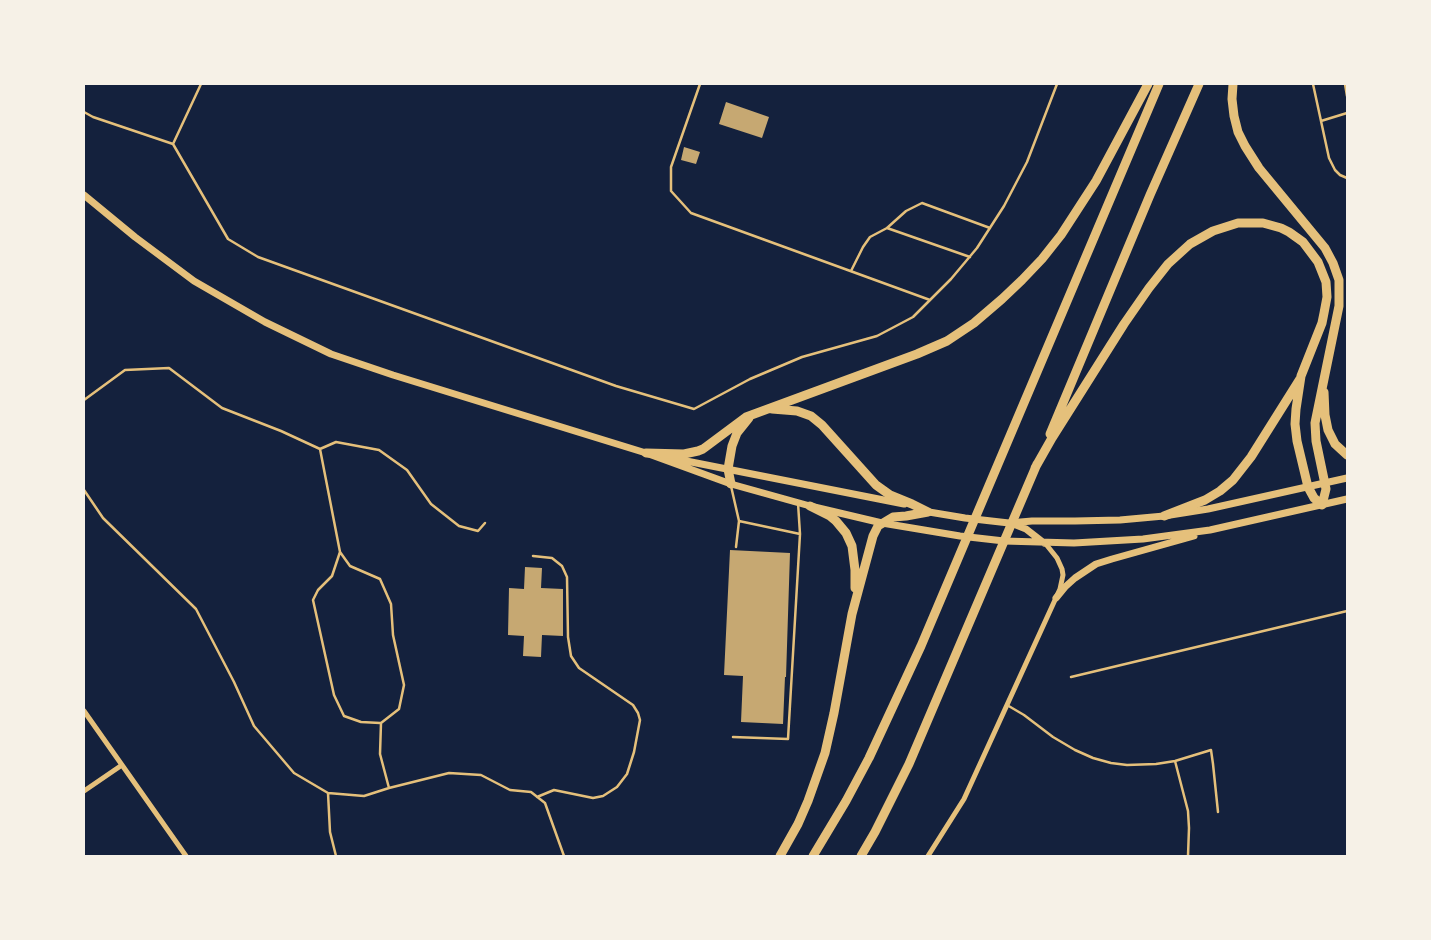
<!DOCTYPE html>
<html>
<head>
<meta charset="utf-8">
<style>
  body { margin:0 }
  #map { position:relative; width:1431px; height:940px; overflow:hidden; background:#14213d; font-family:"Crimson Pro",serif }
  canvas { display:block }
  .frame { position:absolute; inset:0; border:85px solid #f6f1e7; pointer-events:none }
</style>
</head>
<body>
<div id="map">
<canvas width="1431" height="940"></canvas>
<div class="frame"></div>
</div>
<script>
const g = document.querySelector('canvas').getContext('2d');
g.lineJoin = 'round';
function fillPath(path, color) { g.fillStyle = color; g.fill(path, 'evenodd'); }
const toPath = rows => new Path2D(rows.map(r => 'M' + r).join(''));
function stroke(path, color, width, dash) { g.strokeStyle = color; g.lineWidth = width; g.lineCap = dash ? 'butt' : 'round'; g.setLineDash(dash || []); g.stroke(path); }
fillPath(toPath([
  [726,102,769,117,762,138,719,124],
  [684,147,700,152,696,164,681,160],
  [730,550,790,553,786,677,785,677,783,724,741,722,743,676,724,675],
  [525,567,542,568,541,588,563,589,563,636,542,635,541,657,523,656,524,636,508,635,509,588,524,589]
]), '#c6a872');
stroke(toPath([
  [700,84,671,167,671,191,691,213,930,300],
  [1313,84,1329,158,1335,170,1340,175,1347,178],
  [1345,84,1347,96],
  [84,112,93,117,173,144,228,239,258,257,616,386,694,409,750,379,802,357,877,336,913,317,951,279,977,248,1004,206,1027,162,1057,84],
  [1321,121,1347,113],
  [173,144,201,84],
  [887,228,906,211,922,203,990,228],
  [851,271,863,247,870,237,887,228,970,257],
  [84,400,125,370,169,368,222,408,281,431,320,449],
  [731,486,739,521,736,547],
  [84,490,103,518,196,609,234,682,254,726,294,773,328,793,364,796,389,788,449,773,481,775,510,790,531,792,545,803,564,856],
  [798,503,800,534],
  [340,552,332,576,318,590,313,600,334,695,344,716,361,722,380,723],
  [533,556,552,558,562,566,567,577,568,637,571,656,579,668,633,705,638,713,640,720,634,752,627,774,617,787,603,796,593,798,554,790,537,797],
  [1071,677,1347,611],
  [1007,705,1024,715,1053,737,1075,750,1093,758,1111,763,1127,765,1156,764,1175,761,1211,750,1213,764,1218,812],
  [733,737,788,739,800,534,739,521],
  [1175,761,1188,811,1189,828,1188,856],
  [389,788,380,754,381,723,399,709,404,685,393,635,391,604,380,579,350,566,340,552,320,449,336,442,379,450,407,470,431,504,459,526,478,531,485,523],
  [328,793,330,832,336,856]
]), '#e5c07b', 2.5);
stroke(toPath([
  [84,711,186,856],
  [84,791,122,765],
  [928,856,964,799,1060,589,1063,575,1062,569,1057,558,1045,543]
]), '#e5c07b', 5);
stroke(toPath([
  [84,195,135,237,194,281,265,322,331,354,393,375,646,453,731,484,810,506,882,523,960,536,1004,541,1074,543,1143,539,1210,530,1347,499],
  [666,457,904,504],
  [923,511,965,518,1009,523,1032,521,1075,521,1120,520,1164,516,1208,509,1347,478],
  [1011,523,1026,529,1044,543],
  [1056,598,1065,587,1075,578,1096,564,1112,559,1194,536]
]), '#e5c07b', 7);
stroke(toPath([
  [1324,392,1325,415,1328,430,1335,444,1347,455],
  [772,409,797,411,811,416,822,425,876,485,890,495,912,504,928,512],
  [1050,434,1150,195,1199,84],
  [646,453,684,454,698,451,703,449,746,417,917,354,947,341,974,323,1002,299,1022,280,1042,259,1061,235,1096,181,1148,84],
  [1035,468,1052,438,1124,324,1149,288,1168,264,1190,244,1213,231,1238,223,1263,223,1281,228,1289,232,1303,242,1318,262,1326,282,1327,297,1324,313,1322,323,1301,376,1296,409,1295,424,1297,441,1308,487,1314,498,1322,505,1326,489,1316,441,1315,423,1339,306,1339,280,1333,263,1325,248,1259,168,1245,146,1238,132,1234,116,1232,99,1233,84],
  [731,484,728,469,732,446,737,433,749,418],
  [810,506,830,516,836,521,846,533,852,546,855,570,855,588],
  [1164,516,1205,500,1220,491,1233,480,1251,457,1300,379],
  [780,856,798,824,808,801,825,753,834,713,852,614,873,536,878,526,893,517,906,516,928,512],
  [813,856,846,801,869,758,921,646,1159,84],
  [861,856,875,832,909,764,1037,464]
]), '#e5c07b', 9);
</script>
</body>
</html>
